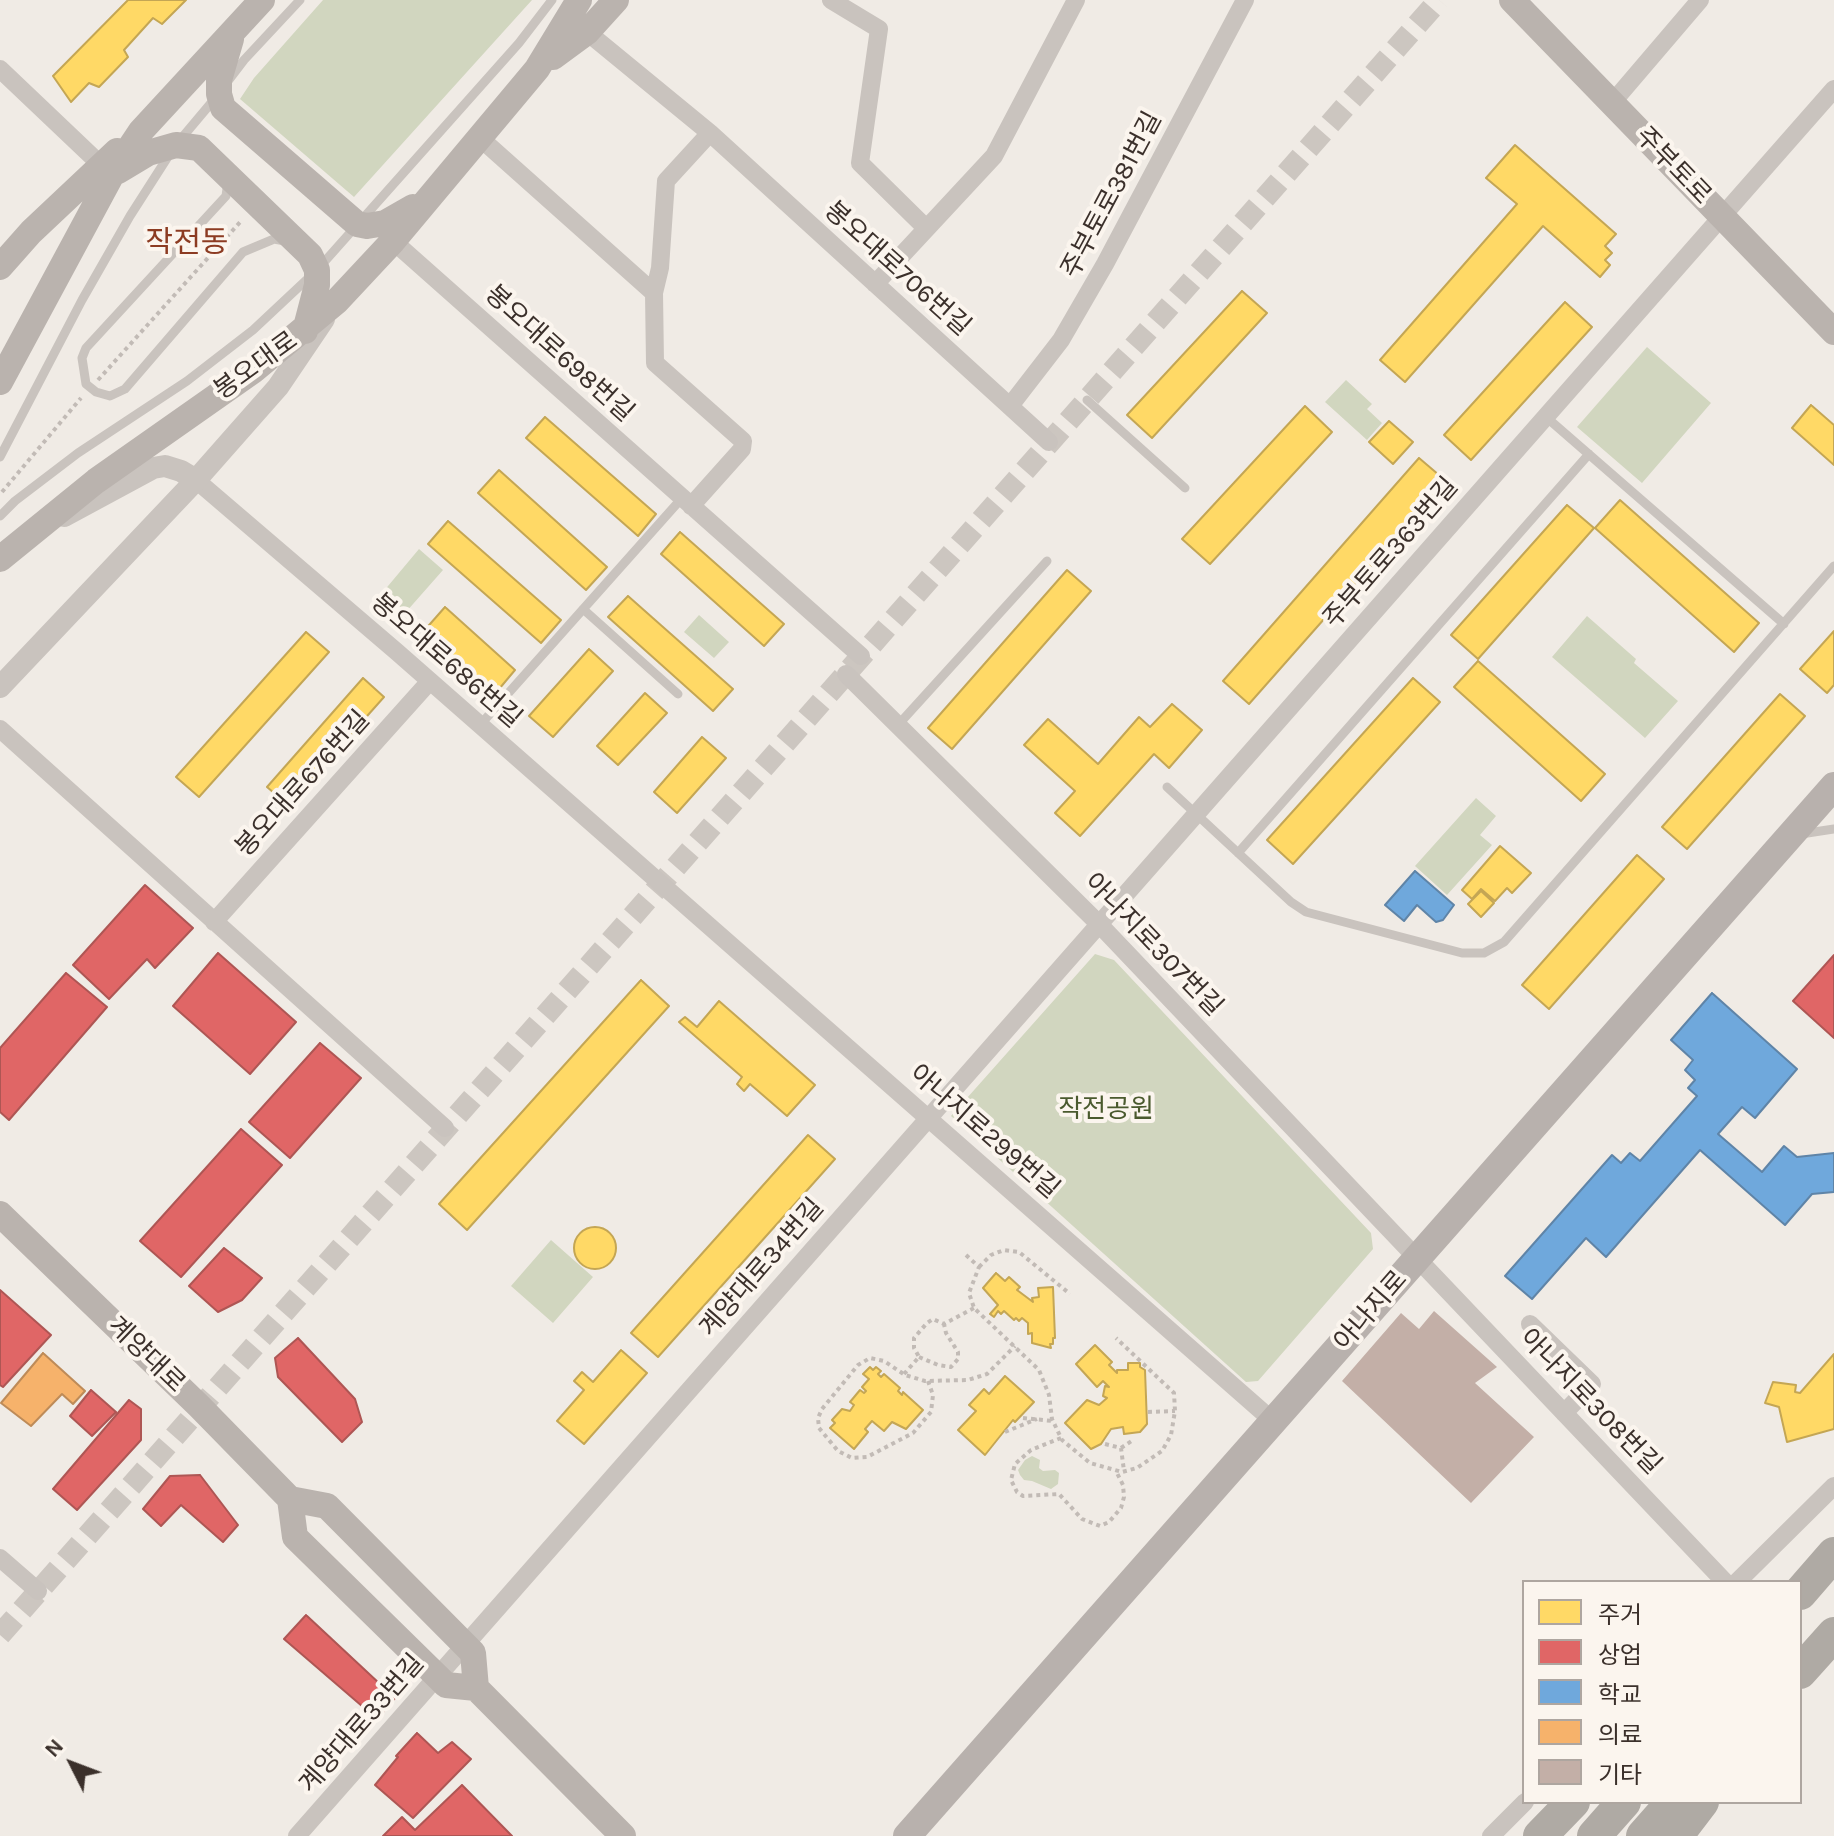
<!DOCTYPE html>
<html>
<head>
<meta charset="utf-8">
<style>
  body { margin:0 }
  #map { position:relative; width:1834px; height:1836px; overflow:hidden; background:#f0ebe5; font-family:Karla,"Noto Sans KR",sans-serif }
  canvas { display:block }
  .legend { position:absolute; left:1522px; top:1580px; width:280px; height:224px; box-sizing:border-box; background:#fbf5ee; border:2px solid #aea6a0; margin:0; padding:10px 14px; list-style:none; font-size:24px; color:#3b302b }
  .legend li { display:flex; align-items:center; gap:16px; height:40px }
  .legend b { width:40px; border:2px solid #aea6a0 }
  .north { position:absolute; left:32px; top:1724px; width:80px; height:80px; -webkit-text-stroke:6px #fbf5ee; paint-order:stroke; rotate:312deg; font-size:22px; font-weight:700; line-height:32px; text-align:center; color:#3b302b }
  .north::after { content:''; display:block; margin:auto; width:28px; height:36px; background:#3b302b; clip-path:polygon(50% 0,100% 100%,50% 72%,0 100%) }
</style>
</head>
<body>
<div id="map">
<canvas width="1834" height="1836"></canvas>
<ul class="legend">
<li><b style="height:22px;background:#ffd966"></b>주거</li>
<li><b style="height:22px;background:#e06666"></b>상업</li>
<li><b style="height:22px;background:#6fa8dc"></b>학교</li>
<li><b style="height:22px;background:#f6b26b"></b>의료</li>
<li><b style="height:22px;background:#c3afa7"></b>기타</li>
</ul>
<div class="north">N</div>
</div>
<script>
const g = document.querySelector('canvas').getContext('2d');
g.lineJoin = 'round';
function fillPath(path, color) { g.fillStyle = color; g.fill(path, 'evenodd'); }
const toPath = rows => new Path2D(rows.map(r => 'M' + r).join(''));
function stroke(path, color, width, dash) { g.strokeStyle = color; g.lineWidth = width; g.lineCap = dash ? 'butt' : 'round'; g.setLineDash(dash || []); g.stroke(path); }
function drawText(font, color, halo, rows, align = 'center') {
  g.font = font + ' Karla,"Noto Sans KR",sans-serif'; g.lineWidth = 8; g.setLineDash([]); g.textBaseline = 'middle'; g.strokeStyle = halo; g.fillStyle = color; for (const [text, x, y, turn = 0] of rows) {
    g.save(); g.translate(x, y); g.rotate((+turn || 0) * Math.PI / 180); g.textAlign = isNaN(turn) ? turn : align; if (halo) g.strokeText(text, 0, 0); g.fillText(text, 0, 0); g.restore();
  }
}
fillPath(toPath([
  [323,0,532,0,354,197,240,99,254,78],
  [1647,347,1711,403,1642,483,1577,427],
  [1346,380,1372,404,1367,409,1382,423,1367,440,1325,402],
  [419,549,443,570,406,612,383,592],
  [699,615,729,642,714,658,684,632],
  [1587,616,1636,659,1634,663,1678,701,1645,738,1552,657],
  [1476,798,1496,816,1480,835,1492,845,1447,895,1415,866],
  [1095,954,1114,960,1371,1233,1373,1249,1258,1381,1246,1382,951,1116],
  [551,1240,593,1277,553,1323,511,1286],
  [1032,1456,1040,1460,1039,1468,1043,1471,1055,1470,1059,1473,1058,1484,1051,1489,1032,1481,1024,1480,1020,1475,1018,1470,1025,1460]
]), '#d1d6bf');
const homes = toPath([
  [128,0,186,0,162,24,153,18,124,50,128,57,99,87,89,83,71,102,53,76,128,0],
  [1515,145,1616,234,1605,246,1612,253,1605,260,1610,265,1600,277,1543,226,1405,382,1380,360,1517,204,1486,178,1515,145],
  [1242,291,1267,313,1152,438,1127,415,1242,291],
  [1565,302,1592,327,1471,460,1444,435,1565,302],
  [1811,405,1834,425,1834,465,1792,428,1811,405],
  [1305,406,1332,432,1210,564,1182,539,1305,406],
  [545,417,656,514,638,536,526,438,545,417],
  [1389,421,1413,442,1393,464,1369,442,1389,421],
  [1419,458,1446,481,1249,704,1223,681,1419,458],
  [499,470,607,567,586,590,478,493,499,470],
  [1620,500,1759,623,1734,652,1595,528,1620,500],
  [1567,505,1594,528,1478,659,1451,635,1567,505],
  [448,521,561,620,541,643,428,544,448,521],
  [680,532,784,624,764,646,661,554,680,532],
  [1067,570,1091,591,952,749,928,728,1067,570],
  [628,596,733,689,713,711,608,617,628,596],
  [445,607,515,670,494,695,423,632,445,607],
  [1834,631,1834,685,1827,693,1800,669,1834,631],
  [306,632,329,652,199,797,176,777,306,632],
  [589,649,613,671,553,737,529,716,589,649],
  [1478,661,1605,774,1581,801,1454,687,1478,661],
  [363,678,384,697,288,805,267,787,363,678],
  [1413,678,1440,702,1293,864,1267,840,1413,678],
  [645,693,667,713,618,765,597,746,645,693],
  [1780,694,1805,716,1687,849,1662,827,1780,694],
  [1172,704,1202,730,1169,768,1154,754,1080,836,1055,813,1075,791,1024,745,1048,719,1098,764,1139,717,1150,727,1172,704],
  [702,737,726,758,677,813,654,792,702,737],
  [1500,846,1531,873,1512,893,1507,888,1495,901,1481,889,1472,899,1462,890,1500,846],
  [1637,855,1664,879,1549,1009,1522,985,1637,855],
  [1481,891,1494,903,1481,917,1468,904,1481,891],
  [641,980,669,1006,467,1230,439,1204,641,980],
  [1824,984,1834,985,1834,1018,1821,1015,1824,984],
  [719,1001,815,1085,787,1116,750,1084,744,1091,737,1084,742,1077,679,1022,685,1017,697,1027,719,1001],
  [808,1135,835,1159,658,1357,631,1333,808,1135],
  '574 1248a21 21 0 1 1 42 0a21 21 0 1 1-42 0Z',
  [996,1273,1005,1281,1009,1277,1020,1287,1017,1290,1033,1302,1032,1298,1039,1297,1038,1288,1053,1287,1055,1338,1053,1338,1053,1344,1050,1344,1051,1348,1032,1343,1032,1333,1028,1334,1028,1323,1022,1318,1019,1321,1016,1318,1014,1320,1004,1311,1001,1314,998,1311,994,1317,990,1314,998,1305,983,1288,996,1273],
  [1095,1345,1112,1362,1109,1365,1117,1373,1117,1370,1128,1370,1128,1363,1140,1363,1140,1367,1145,1370,1147,1424,1140,1432,1124,1434,1123,1427,1111,1429,1101,1444,1091,1449,1065,1423,1087,1400,1099,1405,1107,1398,1103,1396,1105,1386,1109,1387,1103,1381,1097,1387,1076,1364,1095,1345],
  [621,1350,647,1373,584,1444,557,1421,584,1390,574,1381,582,1372,593,1382,621,1350],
  [1834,1354,1834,1429,1787,1442,1779,1407,1765,1403,1773,1382,1796,1385,1795,1392,1800,1393,1834,1354],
  [870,1367,873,1370,876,1367,881,1371,878,1374,881,1377,884,1374,900,1388,898,1391,902,1395,903,1392,923,1410,906,1429,892,1422,884,1431,872,1421,865,1429,868,1432,854,1449,830,1428,835,1423,832,1420,842,1409,850,1411,854,1405,850,1402,860,1390,864,1393,866,1391,862,1387,869,1379,863,1374,870,1367],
  [1005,1376,1034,1402,1015,1422,1013,1420,985,1455,958,1430,976,1411,969,1405,984,1389,989,1394,1005,1376]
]);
fillPath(homes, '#ffd966');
stroke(homes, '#c4a654', 2);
const shops = toPath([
  [145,885,193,928,155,968,147,959,109,999,73,965,145,885],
  [218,953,296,1022,250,1074,173,1006,218,953],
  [1834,955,1834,1038,1793,1001,1834,955],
  [66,973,107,1007,9,1120,0,1112,0,1048,66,973],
  [320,1043,361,1078,290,1158,249,1122,320,1043],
  [241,1129,282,1165,181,1277,140,1241,241,1129],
  [224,1248,262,1278,242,1300,218,1312,189,1286,224,1248],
  [0,1290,51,1335,3,1387,0,1385,0,1290],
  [298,1338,355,1399,362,1422,342,1442,278,1377,275,1358,298,1338],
  [91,1390,116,1412,92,1436,70,1416,91,1390],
  [129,1400,141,1409,141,1440,77,1510,53,1489,129,1400],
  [200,1475,238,1525,223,1542,181,1505,161,1526,143,1509,170,1476,200,1475],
  [306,1615,395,1698,377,1719,284,1639,306,1615],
  [417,1733,438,1753,452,1742,471,1759,413,1818,375,1785,398,1757,396,1756,417,1733],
  [462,1785,512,1836,383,1836,402,1817,415,1830,462,1785]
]);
fillPath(shops, '#e06666');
stroke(shops, '#ae5654', 2);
const schools = toPath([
  [1415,871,1454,905,1443,920,1436,922,1417,905,1404,921,1385,905,1415,871],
  [1712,993,1797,1069,1755,1118,1742,1107,1718,1134,1762,1172,1784,1146,1797,1157,1834,1153,1834,1192,1812,1194,1785,1225,1700,1150,1606,1257,1586,1238,1532,1299,1505,1276,1612,1155,1621,1163,1630,1153,1640,1161,1697,1096,1688,1088,1695,1080,1685,1070,1693,1060,1671,1040,1712,993]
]);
fillPath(schools, '#6fa8dc');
stroke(schools, '#5f84a7', 2);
const health = toPath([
  [43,1353,85,1391,73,1404,62,1394,31,1426,1,1403,43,1353]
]);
fillPath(health, '#f6b26b');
stroke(health, '#be8b58', 2);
fillPath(toPath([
  [1434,1311,1497,1367,1475,1383,1534,1437,1471,1503,1342,1381,1401,1313,1419,1329]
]), '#c3afa7');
stroke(toPath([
  [0,1635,1439,0]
]), '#ccc6c0', 22, [22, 11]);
stroke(toPath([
  [98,380,242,220],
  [2,492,81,398],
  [966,1255,979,1267,969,1293,974,1308,1039,1370,1049,1395,1052,1419,1062,1440,1090,1463,1122,1472,1137,1468,1162,1451,1171,1435,1175,1411,1174,1393,1116,1338],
  [979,1267,991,1255,1004,1250,1019,1252,1070,1294],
  [919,1357,938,1365,951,1367,958,1359,958,1352,946,1333,944,1324],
  [904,1374,919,1357,914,1348,914,1338,927,1323,933,1319,944,1324,974,1308],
  [928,1381,933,1395,931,1412,913,1433,867,1457,852,1458,838,1451,819,1428,818,1418,822,1409,858,1365,870,1358,884,1361,905,1375,925,1381,968,1380,987,1374,1015,1346],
  [1148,1412,1175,1411],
  [1023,1418,1053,1421],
  [1005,1432,1037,1419],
  [1061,1438,1031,1450,1015,1464,1011,1480,1017,1492,1023,1496,1059,1494,1082,1519,1100,1526,1109,1522,1121,1508,1124,1497,1123,1485,1116,1471],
  [1105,1444,1121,1448,1124,1471],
  [1121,1448,1133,1440]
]), '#c2bbb6', 4, [4, 4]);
stroke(toPath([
  [228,81,244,60,300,0],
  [180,140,217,96],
  [228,181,226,196,86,348,82,358,86,384,96,392,110,396,125,389,243,252,274,239,285,241],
  [1087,400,1185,488],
  [1546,417,1784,624],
  [0,457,82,300,130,216,171,152],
  [0,516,15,501,78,453,187,381,253,330,317,270,519,43,552,0],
  [583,609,678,694],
  [480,725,682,498],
  [898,725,1047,561],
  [1167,787,1291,902,1306,912,1462,953,1484,953,1504,942,1834,566],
  [1801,834,1834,829],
  [1238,853,1589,454]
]), '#c9c3be', 9);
stroke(toPath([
  [831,0,879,29,860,163,926,228],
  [587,32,710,133,1049,442],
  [0,69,101,165],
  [1612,103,1700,0],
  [479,137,654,293],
  [393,241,861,656],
  [875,284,994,156,1076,0],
  [1010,406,1061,340,1105,264,1245,0],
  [196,480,397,652,1273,1421],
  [691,506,742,449,743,441,655,363,654,293,660,268,666,181,710,133],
  [846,674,1099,924,1725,1582],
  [0,729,445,1128],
  [214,922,430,681],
  [1530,1324,1592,1384,1564,1413],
  [0,1558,38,1591],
  [1737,1582,1834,1486],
  [297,1836,1834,89],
  [1491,1836,1525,1802]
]), '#c9c3be', 18);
stroke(toPath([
  [64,516,153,468,165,466,181,471,196,480],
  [0,687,196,480,278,387,324,319]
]), '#c9c3be', 22);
stroke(toPath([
  [1512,0,1834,332],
  [231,39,219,80,219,94,223,108,357,224,367,226,385,223,413,207],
  [553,57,587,32,616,0],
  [118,171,148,153,176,145,199,148,310,255,317,270,317,285,305,331],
  [0,267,31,232,117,151],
  [0,382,111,176,141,131,262,0],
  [0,559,96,481,254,370,336,302,393,241,537,69,579,0],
  [0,1214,199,1406,290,1499,327,1506,473,1653,476,1688],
  [290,1499,295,1537,446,1685,476,1688,623,1836]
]), '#bab3ae', 26);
stroke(toPath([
  [907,1836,1834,786]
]), '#b8b1ad', 28);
stroke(toPath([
  [1800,1593,1834,1554],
  [1800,1672,1834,1634],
  [1540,1836,1573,1802],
  [1594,1836,1624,1802],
  [1643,1836,1673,1802],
  [1676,1836,1702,1802]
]), '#afaaa4', 34);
drawText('26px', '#3b302b', '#fbf5ee', [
  ["주부토로",1673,166,46],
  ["주부토로381번길",1112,195,-62],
  ["봉오대로706번길",897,269,42],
  ["봉오대로698번길",559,354,42],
  ["봉오대로",256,366,-36],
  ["주부토로363번길",1391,553,-49],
  ["봉오대로686번길",446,661,41],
  ["봉오대로676번길",303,784,-48],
  ["아나지로307번길",1153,945,46],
  ["아나지로299번길",984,1132,41],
  ["계양대로34번길",762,1268,-49],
  ["아나지로",1371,1311,-49],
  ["계양대로",146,1355,44],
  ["아나지로308번길",1590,1402,46],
  ["계양대로33번길",362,1724,-49]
]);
drawText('26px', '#4a5a2e', '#fbf5ee', [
  ["작전공원",1106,1110]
]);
drawText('30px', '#8c3b22', '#fbf5ee', [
  ["작전동",187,243]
]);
</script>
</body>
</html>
